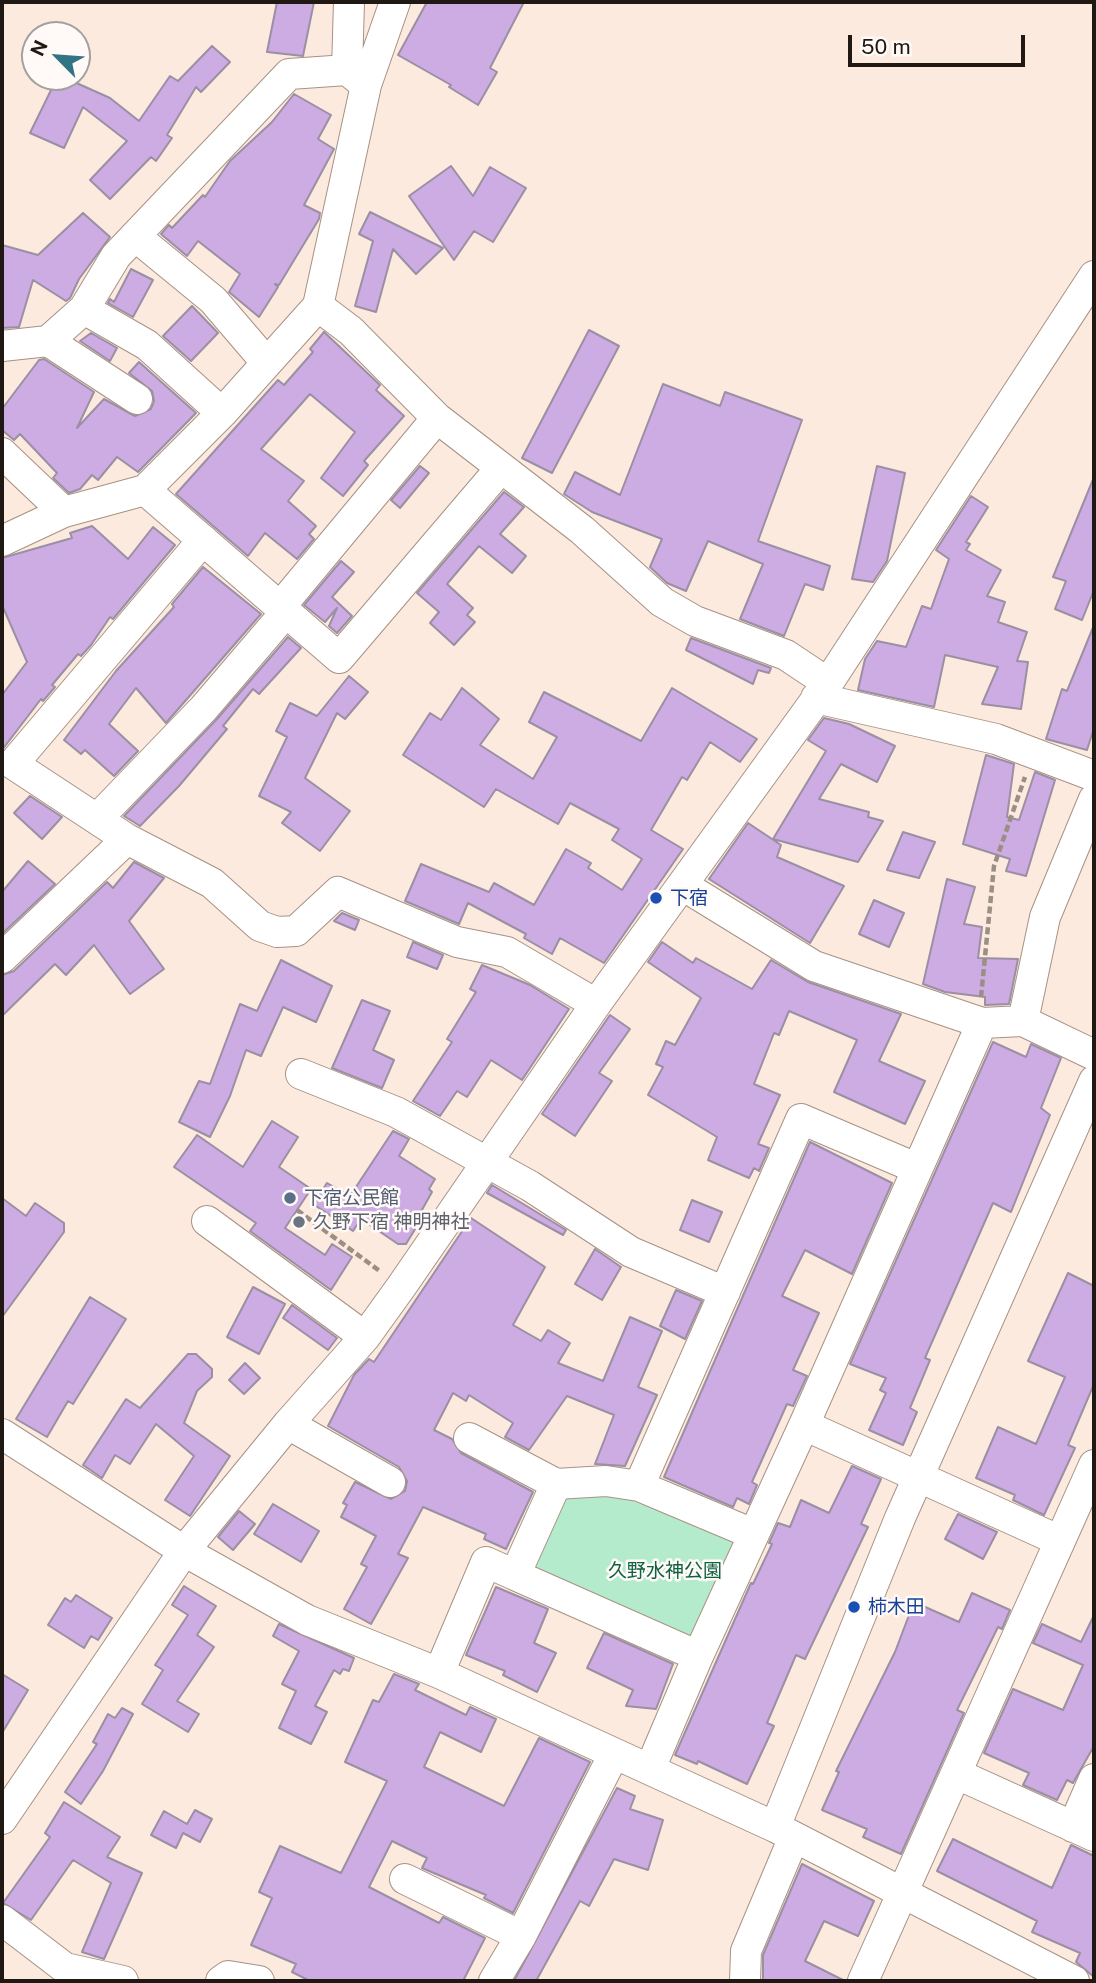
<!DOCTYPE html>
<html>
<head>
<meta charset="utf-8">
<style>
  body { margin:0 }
  #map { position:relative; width:1096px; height:1983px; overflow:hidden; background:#fceade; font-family:"Public Sans",sans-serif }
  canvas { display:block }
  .frame { position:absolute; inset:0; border:4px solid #201913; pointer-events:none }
  .north { position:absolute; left:21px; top:21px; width:70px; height:70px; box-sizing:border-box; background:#fffaf7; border:2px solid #a6a09c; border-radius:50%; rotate:295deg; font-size:19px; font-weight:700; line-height:28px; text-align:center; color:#201913 }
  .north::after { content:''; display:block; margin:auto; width:24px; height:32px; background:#317584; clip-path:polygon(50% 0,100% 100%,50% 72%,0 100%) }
  .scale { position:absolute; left:848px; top:35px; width:177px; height:32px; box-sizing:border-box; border:4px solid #201913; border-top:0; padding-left:9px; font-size:21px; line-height:24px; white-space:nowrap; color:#201913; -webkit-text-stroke:5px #fffaf7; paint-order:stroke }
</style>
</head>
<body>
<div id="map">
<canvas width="1096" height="1983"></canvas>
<div class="frame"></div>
<div class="north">N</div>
<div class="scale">50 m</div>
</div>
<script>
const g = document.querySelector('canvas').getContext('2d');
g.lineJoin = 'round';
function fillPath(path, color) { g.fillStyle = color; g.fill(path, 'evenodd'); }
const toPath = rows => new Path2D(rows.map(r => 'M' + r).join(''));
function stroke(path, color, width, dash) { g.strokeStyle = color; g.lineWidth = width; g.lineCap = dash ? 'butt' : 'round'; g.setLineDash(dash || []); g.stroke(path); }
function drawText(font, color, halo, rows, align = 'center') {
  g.font = font + ' "Public Sans","Noto Sans JP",sans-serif'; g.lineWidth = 5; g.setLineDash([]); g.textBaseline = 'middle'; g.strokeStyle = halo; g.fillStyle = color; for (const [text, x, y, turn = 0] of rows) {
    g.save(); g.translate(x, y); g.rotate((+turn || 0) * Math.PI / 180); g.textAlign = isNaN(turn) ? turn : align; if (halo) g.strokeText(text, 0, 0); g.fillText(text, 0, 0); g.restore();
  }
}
fillPath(toPath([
  [573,1479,738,1540,694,1644,528,1567]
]), '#b4ebcd');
const building = toPath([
  [277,2,314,2,303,56,267,52,277,2],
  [427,2,524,2,490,68,497,72,478,105,449,87,451,85,398,55,427,2],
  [212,46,230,62,201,92,196,87,167,135,172,138,156,161,151,157,110,199,90,180,127,141,83,107,64,148,30,133,54,84,45,77,63,77,110,98,139,121,170,76,178,81,212,46],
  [294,94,331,115,318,139,334,149,304,205,320,213,319,219,279,285,275,284,278,287,259,317,229,292,240,274,198,241,187,256,161,234,169,225,172,228,203,195,205,197,230,161,272,122,294,94],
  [451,166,473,196,490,167,526,188,493,242,474,231,454,260,409,196,451,166],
  [370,212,443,248,416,274,393,249,376,312,355,306,373,241,359,234,370,212],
  [83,213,110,237,79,279,70,298,66,301,33,280,19,327,2,328,2,245,38,255,83,213],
  [131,269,153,280,133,317,108,303,110,299,114,302,131,269],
  [192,306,218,333,191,361,163,336,192,306],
  [589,330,619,346,552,473,522,458,589,330],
  [324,332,380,385,376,390,404,416,364,461,368,465,343,496,321,478,355,432,310,394,261,449,304,481,288,501,316,526,309,534,314,539,297,559,265,533,248,556,176,494,278,380,284,385,313,352,310,349,324,332],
  [91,333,117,348,110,361,80,341,91,333],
  [44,359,94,392,77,428,104,399,135,416,151,409,154,401,152,391,129,373,139,362,196,413,138,472,117,457,98,480,92,475,80,489,69,493,53,478,57,473,20,434,14,440,2,430,2,409,39,360,44,359],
  [663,384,720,406,725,392,802,420,758,541,830,566,823,590,805,584,784,636,740,619,763,564,708,541,686,591,667,583,650,567,662,539,592,512,564,494,575,472,620,495,663,384],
  [420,466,429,473,400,508,391,500,420,466],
  [877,466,905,473,887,561,873,582,852,579,877,466],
  [1094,477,1094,590,1082,620,1055,609,1066,581,1053,577,1094,477],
  [504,492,524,507,500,534,526,556,512,573,479,546,447,584,473,608,467,615,475,622,454,645,430,623,439,612,417,593,504,492],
  [971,496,988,507,966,542,970,544,966,550,1001,570,987,596,1005,602,998,622,1027,632,1017,661,1028,662,1021,709,982,704,998,667,945,655,934,707,858,690,865,659,877,641,906,647,922,606,931,609,949,559,936,550,971,496],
  [92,526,128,559,153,527,175,545,113,619,110,617,91,645,81,656,78,654,52,685,55,687,43,701,41,699,2,750,2,695,27,662,2,605,2,558,72,538,70,533,92,526],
  [341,561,354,572,332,597,352,616,337,633,329,626,337,608,325,622,304,605,341,561],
  [203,567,261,614,166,723,136,688,109,724,138,751,114,776,85,750,81,754,64,740,116,671,174,607,172,604,203,567],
  [1094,625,1094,728,1087,750,1046,739,1062,689,1067,691,1094,625],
  [288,637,301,648,259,694,253,689,223,726,227,729,179,786,140,826,124,816,217,719,288,637],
  [691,638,771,668,769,673,758,670,753,684,686,650,691,638],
  [349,676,368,692,345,719,337,713,305,778,350,811,320,851,282,823,291,812,259,796,287,737,276,731,290,703,317,716,349,676],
  [462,688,499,719,480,745,533,779,557,737,529,722,544,692,641,741,672,688,757,739,740,762,710,742,687,780,682,777,651,830,683,849,604,963,560,938,552,954,524,938,526,934,468,903,459,924,405,901,421,864,489,892,494,883,534,905,566,849,591,863,588,868,622,890,642,859,612,840,619,829,570,803,558,824,496,789,484,807,403,755,430,713,441,720,462,688],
  [824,718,849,724,895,746,877,782,841,764,819,799,869,812,868,817,883,821,858,862,773,839,826,751,808,740,824,718],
  [986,755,1014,764,1007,817,1019,820,1035,772,1055,780,1026,876,1006,871,1010,859,963,844,986,755],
  [30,796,62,817,42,839,14,813,30,796],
  [748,823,781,845,777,857,844,886,810,943,709,879,748,823],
  [903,832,935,842,919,878,887,870,903,832],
  [28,861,55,884,2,934,2,892,28,861],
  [134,862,164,878,129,921,164,969,130,994,94,945,66,975,55,964,2,1016,2,975,14,971,107,882,113,888,134,862],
  [947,879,975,887,964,924,982,927,978,958,1018,959,1009,1004,985,1005,985,997,945,992,923,984,947,879],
  [874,900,904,913,889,947,859,934,874,900],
  [342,913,359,920,355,930,334,921,342,913],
  [413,942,443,955,437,969,407,957,413,942],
  [662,942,693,963,696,958,752,989,771,960,808,982,901,1014,879,1061,925,1081,905,1124,834,1092,857,1040,789,1011,779,1035,774,1033,754,1084,780,1095,758,1144,769,1148,759,1171,754,1168,749,1178,708,1160,717,1137,648,1095,663,1067,656,1064,666,1041,675,1045,701,998,648,962,662,942],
  [281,960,332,986,316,1022,283,1007,261,1056,246,1050,230,1096,210,1137,179,1122,199,1081,210,1084,240,1004,257,1011,281,960],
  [482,965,530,985,569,1009,522,1080,491,1060,467,1097,457,1091,440,1116,413,1101,452,1042,447,1039,476,992,470,989,482,965],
  [362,1000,390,1011,373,1050,394,1060,382,1088,332,1068,362,1000],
  [610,1015,630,1029,599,1073,612,1081,575,1136,542,1114,610,1015],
  [993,1042,1026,1057,1031,1044,1061,1058,1041,1108,1050,1115,1011,1212,993,1203,925,1358,930,1360,910,1408,917,1412,903,1445,869,1430,886,1393,880,1390,886,1378,850,1364,993,1042],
  [272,1121,298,1137,279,1167,311,1189,285,1228,325,1255,332,1244,352,1257,331,1290,250,1231,256,1223,174,1167,197,1135,243,1167,272,1121],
  [393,1131,409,1139,399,1156,435,1179,429,1189,432,1192,414,1224,417,1226,406,1244,398,1244,361,1219,353,1231,313,1204,327,1183,350,1196,393,1131],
  [810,1142,892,1183,852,1274,805,1250,782,1296,819,1313,793,1370,807,1376,793,1406,787,1404,752,1482,757,1485,749,1504,737,1498,733,1507,664,1477,810,1142],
  [492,1185,566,1230,563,1235,487,1193,492,1185],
  [2,1198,26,1216,35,1203,64,1223,64,1232,2,1317,2,1198],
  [692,1200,722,1212,709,1242,680,1230,692,1200],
  [471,1218,545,1267,513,1325,541,1341,548,1330,570,1343,558,1363,603,1381,630,1317,662,1331,638,1387,657,1395,625,1466,595,1464,614,1415,567,1396,529,1450,505,1437,513,1423,469,1395,466,1401,453,1393,434,1430,452,1439,461,1453,533,1492,506,1549,484,1539,486,1534,423,1507,398,1554,408,1558,371,1624,344,1609,367,1567,361,1564,376,1536,341,1517,347,1505,343,1503,355,1482,391,1499,405,1491,407,1481,399,1467,328,1426,354,1375,369,1359,374,1362,471,1218],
  [595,1249,621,1267,602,1300,575,1284,595,1249],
  [1068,1273,1094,1286,1094,1384,1068,1445,1075,1448,1044,1515,1013,1500,1015,1495,976,1478,998,1427,1036,1444,1065,1377,1028,1361,1068,1273],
  [253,1287,285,1304,259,1354,227,1337,253,1287],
  [676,1290,702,1301,685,1339,660,1326,676,1290],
  [90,1297,126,1319,73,1404,68,1401,47,1437,16,1419,90,1297],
  [292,1305,337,1338,328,1350,283,1318,292,1305],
  [188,1354,196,1354,212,1369,212,1377,197,1391,184,1423,230,1456,190,1516,165,1500,194,1456,156,1424,130,1464,115,1455,102,1478,83,1465,126,1399,140,1408,188,1354],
  [245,1363,260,1378,244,1394,229,1380,245,1363],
  [852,1466,881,1479,861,1524,868,1527,805,1659,796,1655,767,1723,774,1726,747,1784,698,1761,697,1764,675,1755,751,1583,753,1584,772,1544,769,1543,778,1523,790,1527,801,1500,829,1513,852,1466],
  [273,1504,319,1531,301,1562,254,1534,273,1504],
  [239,1511,255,1524,233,1550,218,1537,239,1511],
  [958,1514,997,1532,983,1559,945,1539,958,1514],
  [184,1586,216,1606,197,1635,214,1647,177,1701,199,1714,188,1732,142,1704,163,1670,155,1665,188,1615,172,1605,184,1586],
  [496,1587,548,1609,534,1643,556,1653,537,1692,503,1675,505,1671,466,1655,496,1587],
  [972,1593,1010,1610,1002,1629,998,1627,957,1710,964,1713,901,1854,863,1837,867,1829,822,1810,839,1772,836,1771,895,1652,914,1602,959,1622,972,1593],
  [76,1595,112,1618,98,1640,91,1636,84,1648,48,1625,65,1598,71,1602,76,1595],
  [1094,1615,1094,1746,1073,1783,1067,1780,1057,1800,1023,1785,1029,1773,984,1753,1013,1689,1063,1710,1083,1665,1033,1643,1042,1624,1081,1642,1094,1615],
  [279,1624,354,1658,349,1671,343,1669,340,1674,334,1670,315,1706,327,1712,311,1744,279,1728,296,1691,282,1684,299,1651,273,1636,279,1624],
  [604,1633,673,1664,656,1709,626,1706,633,1690,587,1668,604,1633],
  [2,1674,28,1690,2,1733,2,1674],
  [394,1674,419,1684,415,1690,466,1715,470,1707,496,1719,481,1752,440,1732,424,1767,504,1806,539,1738,590,1762,513,1913,484,1898,486,1895,422,1868,427,1858,392,1841,369,1887,439,1923,443,1917,485,1938,463,1981,310,1981,292,1972,296,1964,251,1945,272,1898,259,1892,280,1846,341,1873,387,1781,345,1762,373,1700,379,1702,394,1674],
  [122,1708,133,1714,103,1771,81,1804,65,1792,97,1744,93,1742,108,1714,115,1718,122,1708],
  [617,1788,635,1796,630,1809,663,1820,648,1870,614,1859,589,1906,580,1901,536,1981,514,1981,617,1788],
  [64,1802,120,1837,107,1857,142,1873,104,1959,82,1952,111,1883,73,1860,31,1920,3,1903,50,1837,45,1833,64,1802],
  [195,1810,212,1819,200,1842,183,1833,176,1848,151,1835,164,1811,187,1824,195,1810],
  [953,1839,1052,1888,1071,1845,1094,1856,1094,1977,1076,1962,1080,1953,1032,1932,1037,1921,937,1871,953,1839],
  [802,1864,874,1901,858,1936,824,1921,805,1961,845,1981,763,1981,763,1955,802,1864]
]);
fillPath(building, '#cdace4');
stroke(building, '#9a8fa3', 2);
const minor = toPath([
  [349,2,347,70,362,82],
  [135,236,213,300,266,362],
  [318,306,351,331,437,418,582,530,662,602,695,621,786,655,828,683],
  [84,309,147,345,222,413],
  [48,341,137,399],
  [2,346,48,341,84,309,116,256,289,74,347,70],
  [2,453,64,512],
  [145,490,339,658,501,468],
  [203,540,13,764,127,839,212,883,260,926,277,932,296,931,338,892,457,942,507,952,596,1004],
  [2,541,64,512,145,490,222,413,318,306,366,85,395,2],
  [280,607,437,418],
  [816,698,996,739,1094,776],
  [97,819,204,708,286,612],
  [684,886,814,966,982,1023],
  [2,958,127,839],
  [1023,1021,1045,917,1094,799],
  [301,1074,396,1112,530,1186,631,1252,725,1292],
  [207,1221,365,1337],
  [288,1424,390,1482],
  [2,1434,184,1551,307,1620,439,1673,775,1827,1074,1981],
  [469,1438,556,1484],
  [639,1486,801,1119,916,1168],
  [1058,1540,804,1425,982,1023,1023,1021,1094,1055],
  [515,1575,698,1656],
  [439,1673,486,1562,515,1575,556,1484,606,1481,639,1486,753,1534],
  [650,1769,698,1656,804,1425],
  [957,1774,1094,1836],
  [2,1819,184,1551,288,1424,365,1337,401,1287,596,1004,828,683,1094,276],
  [775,1827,900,1518,1094,1081],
  [1073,1827,1094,1779],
  [405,1879,521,1936],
  [2,1920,65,1968,123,1981],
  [221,1981,228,1976,259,1981],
  [494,1981,521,1936,614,1754],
  [745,1981,746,1951,794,1837],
  [863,1981,1094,1465]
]);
stroke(minor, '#a79284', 32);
stroke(toPath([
  [981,997,994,866,1025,777],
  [297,1210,381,1272]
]), '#9b8e85', 4.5, [7, 3.5]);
stroke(minor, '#fff', 30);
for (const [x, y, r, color] of [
  [656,898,7,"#1a4fb4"],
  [290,1198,7,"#5c6f8a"],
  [299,1222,7,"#6b7280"],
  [854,1607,7,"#1a4fb4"]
]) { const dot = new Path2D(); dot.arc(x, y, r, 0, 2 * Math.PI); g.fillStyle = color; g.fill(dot); stroke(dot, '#fffaf7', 2.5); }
drawText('19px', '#164399', '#fffaf7', [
  ["下宿",670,898],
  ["柿木田",868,1607]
], 'left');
drawText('19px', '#4e5e75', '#fffaf7', [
  ["下宿公民館",304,1198]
], 'left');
drawText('19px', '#5b616d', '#fffaf7', [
  ["久野下宿 神明神社",313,1222]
], 'left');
drawText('19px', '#0e6141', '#fffaf7', [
  ["久野水神公園",665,1571]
]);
</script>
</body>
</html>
